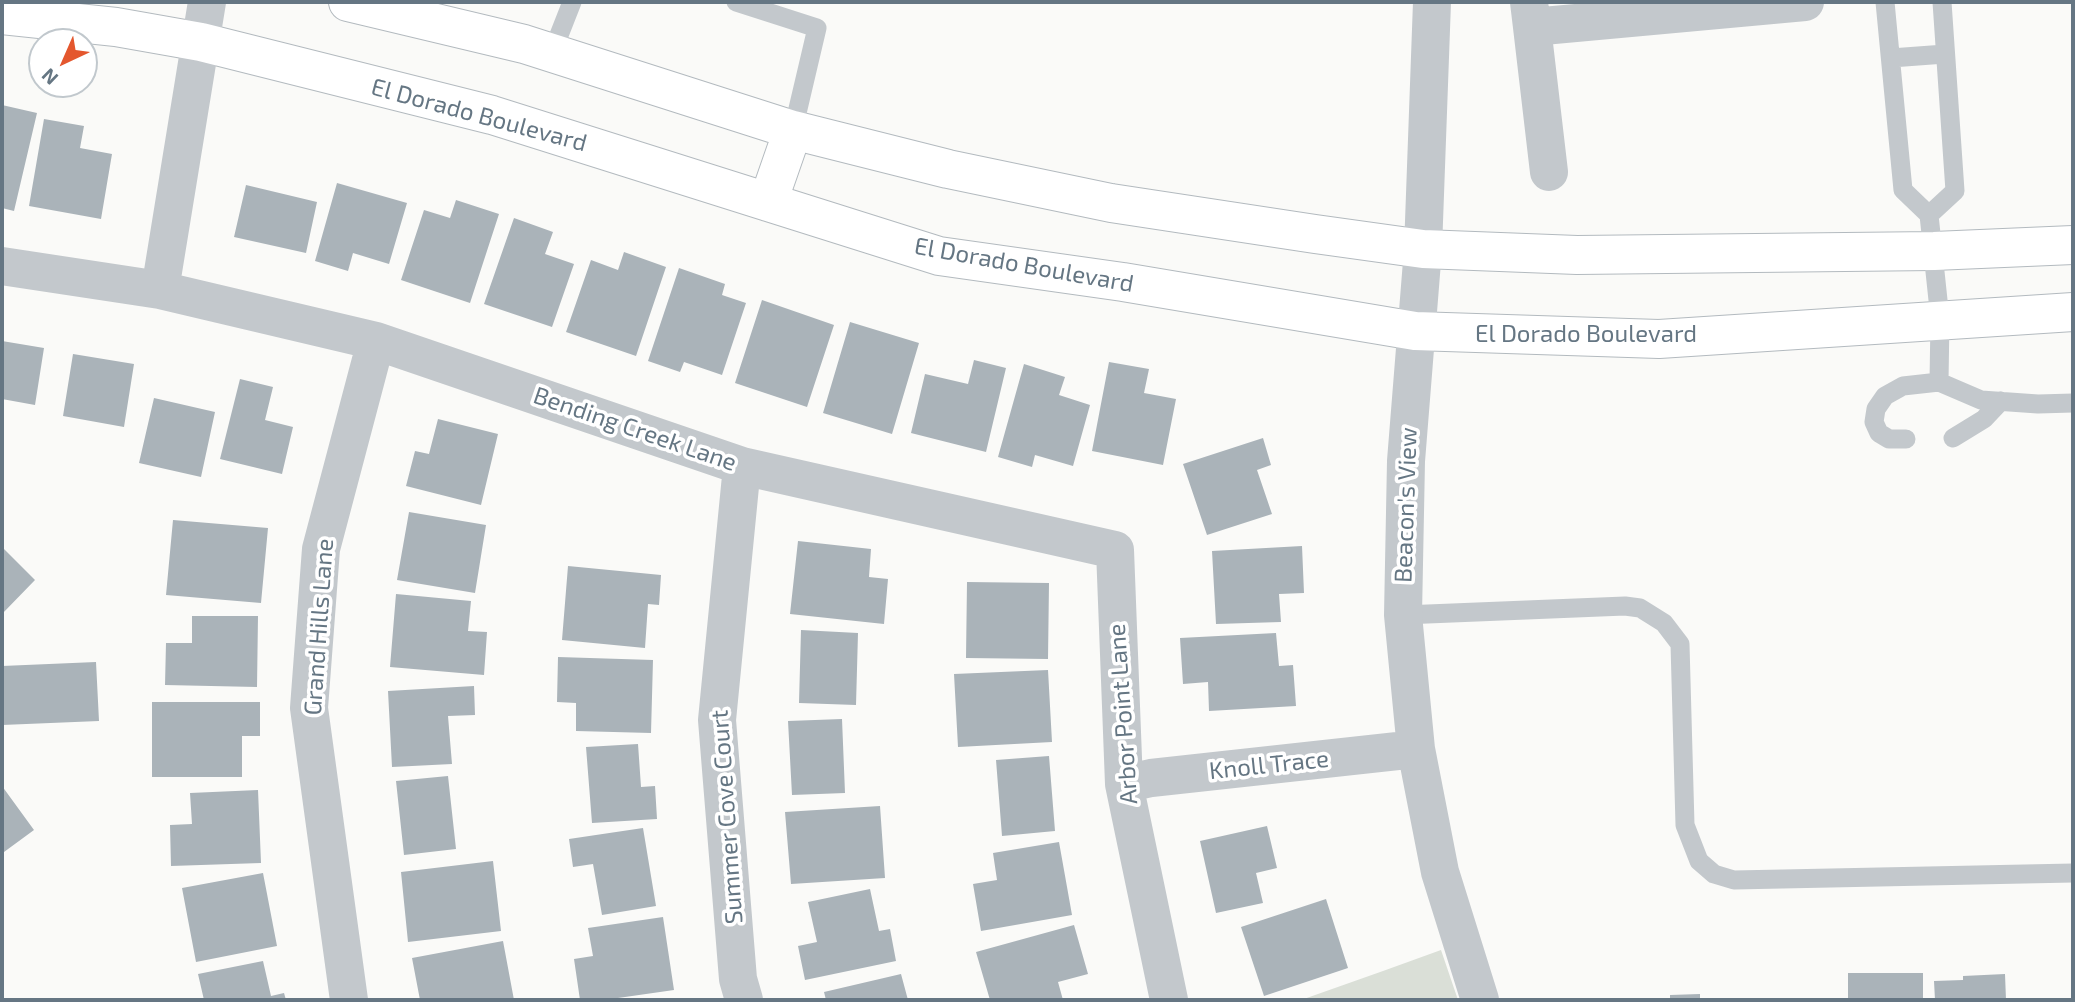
<!DOCTYPE html>
<html>
<head>
<meta charset="utf-8">
<style>
  body { margin:0 }
  #map { position:relative; width:2075px; height:1002px; overflow:hidden; background:#fafaf8; font-family:"Exo 2",sans-serif }
  canvas { display:block }
  .frame { position:absolute; inset:0; border:4px solid #657683; pointer-events:none }
  .north { position:absolute; left:28px; top:28px; width:70px; height:70px; box-sizing:border-box; background:#fff; border:2px solid #c1c8cd; border-radius:50%; rotate:224deg; font-size:19px; font-weight:700; line-height:28px; text-align:center; color:#657683 }
  .north::after { content:''; display:block; margin:auto; width:24px; height:32px; background:#e4572e; clip-path:polygon(50% 0,100% 100%,50% 72%,0 100%) }
</style>
</head>
<body>
<div id="map">
<canvas width="2075" height="1002"></canvas>
<div class="frame"></div>
<div class="north">N</div>
</div>
<script>
const g = document.querySelector('canvas').getContext('2d');
g.lineJoin = 'round';
function fillPath(path, color) { g.fillStyle = color; g.fill(path, 'evenodd'); }
const toPath = rows => new Path2D(rows.map(r => 'M' + r).join(''));
function stroke(path, color, width, dash) { g.strokeStyle = color; g.lineWidth = width; g.lineCap = dash ? 'butt' : 'round'; g.setLineDash(dash || []); g.stroke(path); }
function drawText(font, color, halo, rows, align = 'center') {
  g.font = font + ' "Exo 2",sans-serif'; g.lineWidth = 7; g.setLineDash([]); g.textBaseline = 'middle'; g.strokeStyle = halo; g.fillStyle = color; for (const [text, x, y, turn = 0] of rows) {
    g.save(); g.translate(x, y); g.rotate((+turn || 0) * Math.PI / 180); g.textAlign = isNaN(turn) ? turn : align; if (halo) g.strokeText(text, 0, 0); g.fillText(text, 0, 0); g.restore();
  }
}
fillPath(toPath([
  [1441,950,1458,1000,1301,1000,1383,971]
]), '#dadfd7');
fillPath(toPath([
  [2,105,37,113,14,211,2,208],
  [44,119,84,126,80,148,112,154,101,219,29,206],
  [337,183,407,203,389,264,353,253,348,271,315,261],
  [246,185,317,202,306,253,234,237],
  [456,200,499,214,470,303,401,280,424,210,450,218],
  [514,218,553,232,545,254,574,264,552,327,484,304],
  [624,252,666,267,636,356,566,332,591,260,618,270],
  [679,268,725,284,722,295,746,303,722,375,684,362,680,372,648,361],
  [762,300,834,325,807,407,735,383],
  [850,322,919,343,892,434,823,413],
  [2,341,44,348,35,405,2,399],
  [73,354,134,364,124,427,63,416],
  [974,360,1006,368,986,452,911,433,925,374,968,384],
  [1109,362,1149,369,1144,393,1176,399,1163,465,1092,451],
  [1024,364,1065,377,1059,395,1090,405,1073,466,1035,455,1032,467,998,457],
  [240,379,273,387,265,420,293,427,282,474,220,459],
  [154,398,215,412,201,477,139,463],
  [438,419,498,434,481,505,406,486,415,451,429,454],
  [1263,438,1271,465,1257,470,1272,514,1207,535,1183,464],
  [409,512,486,525,475,593,397,580],
  [173,520,268,528,261,603,166,595],
  [798,541,871,549,869,577,888,579,884,624,790,614],
  [1302,546,1304,593,1279,594,1281,622,1216,624,1212,551],
  [2,547,35,580,2,614],
  [568,566,661,575,659,605,648,604,645,648,562,640],
  [967,582,1049,583,1048,659,966,658],
  [396,594,471,601,468,631,487,632,484,675,390,667],
  [192,616,258,616,257,687,165,685,166,643,192,643],
  [801,630,858,633,856,705,799,703],
  [1276,633,1279,666,1293,665,1296,706,1209,711,1208,682,1183,684,1180,638],
  [558,657,653,660,651,733,576,731,576,703,557,702],
  [96,662,99,721,2,725,2,666],
  [1048,670,1052,742,958,747,954,674],
  [474,686,475,715,448,716,452,764,392,767,388,691],
  [152,702,260,702,260,736,242,736,242,777,152,777],
  [842,719,845,793,792,795,788,721],
  [638,744,641,787,655,786,657,819,592,823,586,747],
  [1049,756,1055,831,1002,836,996,760],
  [448,776,456,849,404,855,396,781],
  [2,786,34,830,4,852,2,849],
  [258,790,261,863,171,866,170,825,192,824,190,793],
  [880,806,885,878,791,884,785,812],
  [1267,826,1277,868,1256,873,1263,903,1216,913,1200,841],
  [643,828,656,906,602,915,593,864,573,867,569,839],
  [1059,842,1072,915,981,931,973,884,997,880,993,853],
  [493,861,501,931,408,942,401,872],
  [263,873,277,946,196,962,182,888],
  [870,889,879,931,890,929,896,961,805,980,798,946,817,942,808,902],
  [1326,899,1348,968,1264,996,1241,927],
  [663,917,674,990,604,1000,580,1000,574,959,593,956,588,928],
  [1074,925,1088,974,1058,982,1063,1000,990,1000,976,952],
  [503,941,514,1000,420,1000,412,958],
  [263,961,271,996,284,993,286,1000,204,1000,198,974],
  [1848,973,1923,973,1923,1000,1848,1000],
  [901,974,908,1000,826,1000,824,992],
  [2005,974,2006,1000,1935,1000,1934,981,1963,980,1963,976],
  [1700,994,1700,1000,1670,1000,1670,995]
]), '#aab3b9');
const secondary = toPath([
  [348,2,524,44,793,130,948,169,1111,203,1315,234,1423,249,1577,255,1934,251,2073,245],
  [2,15,116,27,201,42,492,115,939,256,1123,282,1415,331,1659,339,2073,312],
  [768,202,793,130]
]);
stroke(secondary, '#b3babf', 40);
stroke(toPath([
  [736,2,817,28,793,130],
  [1885,2,1903,190,1929,215,1940,319,1939,382,1981,400,2038,404,2073,403],
  [552,53,572,2],
  [1891,58,1945,54],
  [1929,215,1955,191,1942,2],
  [1953,438,1984,419,2001,401],
  [1906,439,1889,439,1879,433,1874,422,1876,409,1885,396,1903,386,1939,382],
  [1403,615,1625,606,1640,608,1664,623,1680,644,1685,825,1699,861,1714,874,1734,880,2073,873]
]), '#c3c8cc', 19);
stroke(toPath([
  [1432,2,1423,249,1406,461,1403,615,1416,749,1440,872,1480,1000],
  [1529,2,1532,27,1805,2],
  [1532,27,1549,172],
  [2,266,160,290,376,341,742,466,1115,550,1124,784,1169,1000],
  [160,290,207,2],
  [742,466,717,720,738,979,744,1000],
  [1124,784,1151,778,1416,749],
  [349,1000,309,708,321,549,376,341]
]), '#c3c8cc', 38);
stroke(secondary, '#fff', 38);
drawText('24px', '#657683', '#fff', [
  ["El Dorado Boulevard",479,115,15],
  ["El Dorado Boulevard",1024,265,10],
  ["El Dorado Boulevard",1586,334],
  ["Bending Creek Lane",635,429,19],
  ["Beacon's View",1406,505,-88],
  ["Grand Hills Lane",319,627,-86],
  ["Arbor Point Lane",1123,714,-94],
  ["Knoll Trace",1269,765,-6],
  ["Summer Cove Court",727,817,-94]
]);
</script>
</body>
</html>
